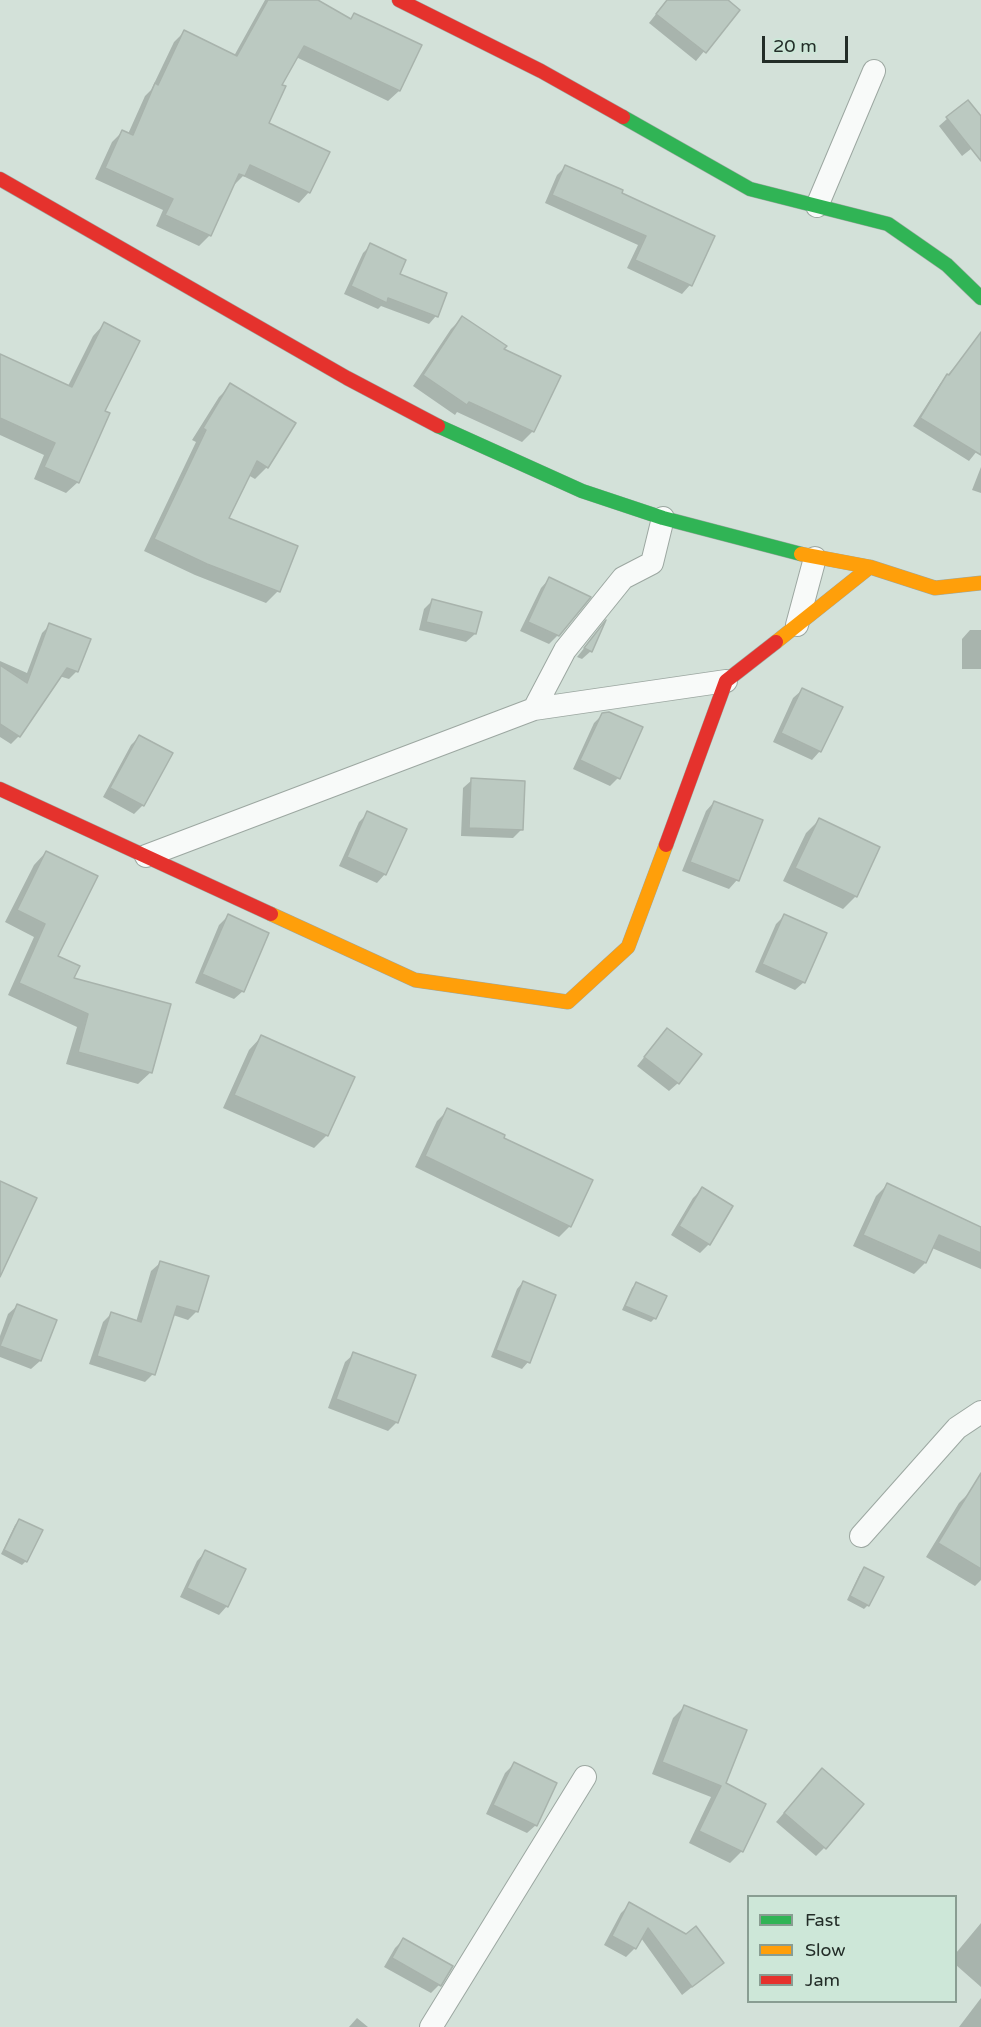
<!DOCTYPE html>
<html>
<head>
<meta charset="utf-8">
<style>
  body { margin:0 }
  #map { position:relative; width:981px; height:2027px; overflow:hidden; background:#d3e1d9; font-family:"Varela Round",sans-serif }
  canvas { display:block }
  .legend { position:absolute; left:747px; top:1895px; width:210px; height:108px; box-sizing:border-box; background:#cde7d8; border:2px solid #899d92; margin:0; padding:8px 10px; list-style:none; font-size:18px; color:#232d28 }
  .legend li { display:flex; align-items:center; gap:12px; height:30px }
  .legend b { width:30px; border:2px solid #899d92 }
  .scale { position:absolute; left:762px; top:36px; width:86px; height:27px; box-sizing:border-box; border:3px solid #232d28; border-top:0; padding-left:8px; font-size:18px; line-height:21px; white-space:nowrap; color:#232d28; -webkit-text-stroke:4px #cde7d8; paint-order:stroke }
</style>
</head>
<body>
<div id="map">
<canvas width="981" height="2027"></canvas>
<ul class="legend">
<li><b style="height:8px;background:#30b455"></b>Fast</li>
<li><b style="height:8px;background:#ff9f0a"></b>Slow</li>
<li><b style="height:8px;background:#e5322d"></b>Jam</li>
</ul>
<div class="scale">20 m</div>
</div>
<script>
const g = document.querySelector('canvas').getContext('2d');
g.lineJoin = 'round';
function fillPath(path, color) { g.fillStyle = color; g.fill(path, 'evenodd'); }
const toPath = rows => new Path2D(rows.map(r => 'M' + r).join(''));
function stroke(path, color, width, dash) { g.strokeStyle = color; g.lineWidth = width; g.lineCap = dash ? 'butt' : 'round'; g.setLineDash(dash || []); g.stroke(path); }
fillPath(toPath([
  [265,0,315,0,350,19,354,15,420,46,399,91,388,101,296,57,280,85,267,124,309,192,299,203,243,176,233,186,210,235,199,246,156,226,163,210,95,179,112,142,122,132,128,134,145,96,151,90,174,42,184,32,234,56],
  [667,0,726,0,738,10,696,61,649,23],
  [948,118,981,118,981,141,962,156,939,126],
  [566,166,620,194,690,285,682,294,627,268,638,245,545,203,557,175],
  [371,245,436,316,429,324,381,306,378,309,344,294,363,253],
  [462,318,502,350,533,431,522,442,457,412,455,415,413,386,451,329],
  [104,324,103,412,78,482,66,493,34,479,44,455,0,435,0,355,68,386,93,336],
  [972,346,981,353,981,446,969,461,913,426,940,384],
  [231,385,267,467,255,479,248,475,227,519,278,591,266,603,195,575,144,551,196,442,192,440,219,397],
  [981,467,981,493,972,490],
  [549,579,558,635,549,644,520,631,541,588],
  [432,601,480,613,475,634,466,642,419,630,424,609],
  [50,625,77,671,69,679,59,676,19,736,11,744,0,737,0,661,27,673,42,633],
  [970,630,981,630,981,669,962,669,962,639],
  [598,631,591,651,582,659,577,657],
  [802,690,820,751,812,760,773,742,793,698],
  [603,714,618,778,610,786,573,769,594,723],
  [139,737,143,805,134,814,103,797,131,745],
  [472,780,521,830,513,838,461,836,463,788],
  [714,802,761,821,737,880,729,889,682,871,706,811],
  [368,813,385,874,377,883,339,866,359,822],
  [819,820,856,896,843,909,783,881,806,833],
  [46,852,56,957,72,979,151,1072,138,1084,66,1064,77,1027,8,995,34,937,5,922,34,865],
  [785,915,804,982,795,990,755,972,776,924],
  [228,916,243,991,234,999,195,983,219,925],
  [261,1037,327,1135,314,1148,223,1108,249,1050],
  [659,1039,678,1083,669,1091,637,1066],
  [448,1110,502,1138,570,1226,559,1237,415,1167,437,1121],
  [887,1185,981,1229,981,1269,932,1248,925,1263,914,1274,853,1246,876,1196],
  [702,1189,709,1244,700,1253,671,1235,693,1198],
  [160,1263,197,1311,188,1320,173,1315,153,1374,145,1382,89,1364,103,1322,111,1314,136,1322,151,1271],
  [523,1282,528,1362,522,1369,491,1357,517,1289],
  [636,1284,655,1318,651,1322,622,1310,632,1288],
  [17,1306,55,1321,40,1361,31,1369,0,1357,0,1336,8,1314],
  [354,1354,397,1422,388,1431,328,1408,345,1362],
  [972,1490,981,1496,981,1580,975,1586,926,1557,959,1503],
  [19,1521,26,1561,22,1565,1,1554,15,1525],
  [205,1552,227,1606,219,1615,180,1597,197,1561],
  [864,1569,868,1605,864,1609,847,1600,860,1573],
  [684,1707,724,1784,764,1804,741,1852,730,1863,689,1843,711,1797,652,1774,673,1718],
  [514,1764,536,1825,527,1833,486,1814,505,1773],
  [813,1779,825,1847,816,1856,776,1822],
  [630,1904,722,1963,682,1995,641,1938,635,1948,626,1957,604,1945,621,1913],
  [981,1923,981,1987,956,1965,956,1953],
  [403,1940,439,1985,431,1993,384,1967,395,1948],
  [981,1998,981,2027,959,2027],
  [357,2018,368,2027,349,2027]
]), '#0003');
const building = toPath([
  [268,0,318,0,351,19,354,13,422,45,400,91,304,46,282,85,286,86,269,123,330,152,310,193,250,165,245,176,239,174,211,236,165,215,173,199,105,168,122,130,133,135,155,83,158,85,184,30,237,56,268,0],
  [667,0,728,0,740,10,706,53,656,14,667,0],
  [968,100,981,116,981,161,946,117,968,100],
  [565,165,623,190,622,193,715,236,692,286,635,260,646,236,552,195,565,165],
  [370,243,406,260,400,274,447,293,438,317,388,298,387,303,351,286,370,243],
  [462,316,507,346,504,349,561,376,534,432,469,402,467,405,423,375,462,316],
  [104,322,140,341,105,411,110,413,79,483,44,467,55,443,0,418,0,354,72,387,104,322],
  [981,332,981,455,920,418,947,374,949,375,981,332],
  [230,383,296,423,268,468,257,461,229,518,298,546,280,592,207,564,154,539,206,430,203,428,230,383],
  [549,577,591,597,559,636,528,622,549,577],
  [432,599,482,612,476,634,426,622,432,599],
  [606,620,592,652,584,648,606,620],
  [49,623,91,639,78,672,67,668,20,737,0,724,0,665,27,683,49,623],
  [802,688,843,707,821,752,781,733,802,688],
  [609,712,643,727,620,779,580,760,602,713,609,712],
  [139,735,173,753,144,806,110,788,139,735],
  [471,778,525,781,523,830,469,828,471,778],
  [714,801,763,820,739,881,690,862,714,801],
  [367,811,407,829,386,875,347,857,367,811],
  [819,818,880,847,857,897,795,868,819,818],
  [46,851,98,876,58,956,80,966,74,978,171,1004,152,1073,78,1052,88,1014,19,983,45,924,17,910,46,851],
  [228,914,269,933,244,992,202,974,228,914],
  [784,914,827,933,805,983,762,964,784,914],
  [667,1028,702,1054,679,1084,644,1057,667,1028],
  [261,1035,355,1077,328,1136,234,1095,261,1035],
  [447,1108,505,1135,504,1138,593,1180,571,1227,425,1156,447,1108],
  [0,1181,37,1198,0,1277,0,1181],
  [887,1183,981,1227,981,1253,939,1235,926,1263,863,1235,887,1183],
  [702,1187,733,1206,710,1245,679,1226,702,1187],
  [160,1261,209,1276,198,1312,177,1306,155,1375,97,1356,111,1312,141,1322,160,1261],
  [523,1281,556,1295,530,1363,496,1350,523,1281],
  [636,1282,667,1296,656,1319,625,1306,636,1282],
  [17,1304,57,1320,41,1361,0,1346,17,1304],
  [353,1352,416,1375,398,1423,336,1399,353,1352],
  [981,1473,981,1569,938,1543,981,1473],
  [19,1519,43,1530,27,1562,4,1550,19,1519],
  [205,1550,246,1569,228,1607,187,1588,205,1550],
  [864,1567,884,1577,869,1606,850,1596,864,1567],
  [684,1705,747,1730,726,1783,766,1804,743,1852,699,1831,721,1786,662,1762,684,1705],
  [514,1762,557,1783,537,1826,493,1805,514,1762],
  [822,1768,864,1804,826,1849,784,1813,822,1768],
  [629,1902,686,1934,696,1926,724,1963,692,1987,648,1928,636,1949,612,1936,629,1902],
  [403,1938,453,1966,441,1986,392,1958,403,1938]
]);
fillPath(building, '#bbc9c1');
stroke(building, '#a8b3ac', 1.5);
const street = toPath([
  [817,206,874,71],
  [797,625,815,558],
  [534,709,565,650,623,578,652,563,663,518],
  [146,856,534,709,726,681],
  [861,1536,957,1428,981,1412],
  [431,2027,585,1777]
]);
const fast = toPath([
  [623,117,750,189,888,224,947,265,981,298],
  [438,426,582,491,663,518,801,554]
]);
const slow = toPath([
  [801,554,870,567,935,588,981,583],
  [776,642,870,567],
  [271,914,415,980,568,1002,628,947,666,845]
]);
const jam = toPath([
  [399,0,541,71,623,117],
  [0,179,347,378,438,426],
  [0,789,271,914],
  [666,845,726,681,776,642]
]);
stroke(street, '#9ca7a1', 24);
stroke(fast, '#9ca7a1', 15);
stroke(slow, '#9ca7a1', 15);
stroke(jam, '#9ca7a1', 15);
stroke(street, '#f8faf9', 22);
stroke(fast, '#30b455', 14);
stroke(slow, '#ff9f0a', 14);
stroke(jam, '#e5322d', 14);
</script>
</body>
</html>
